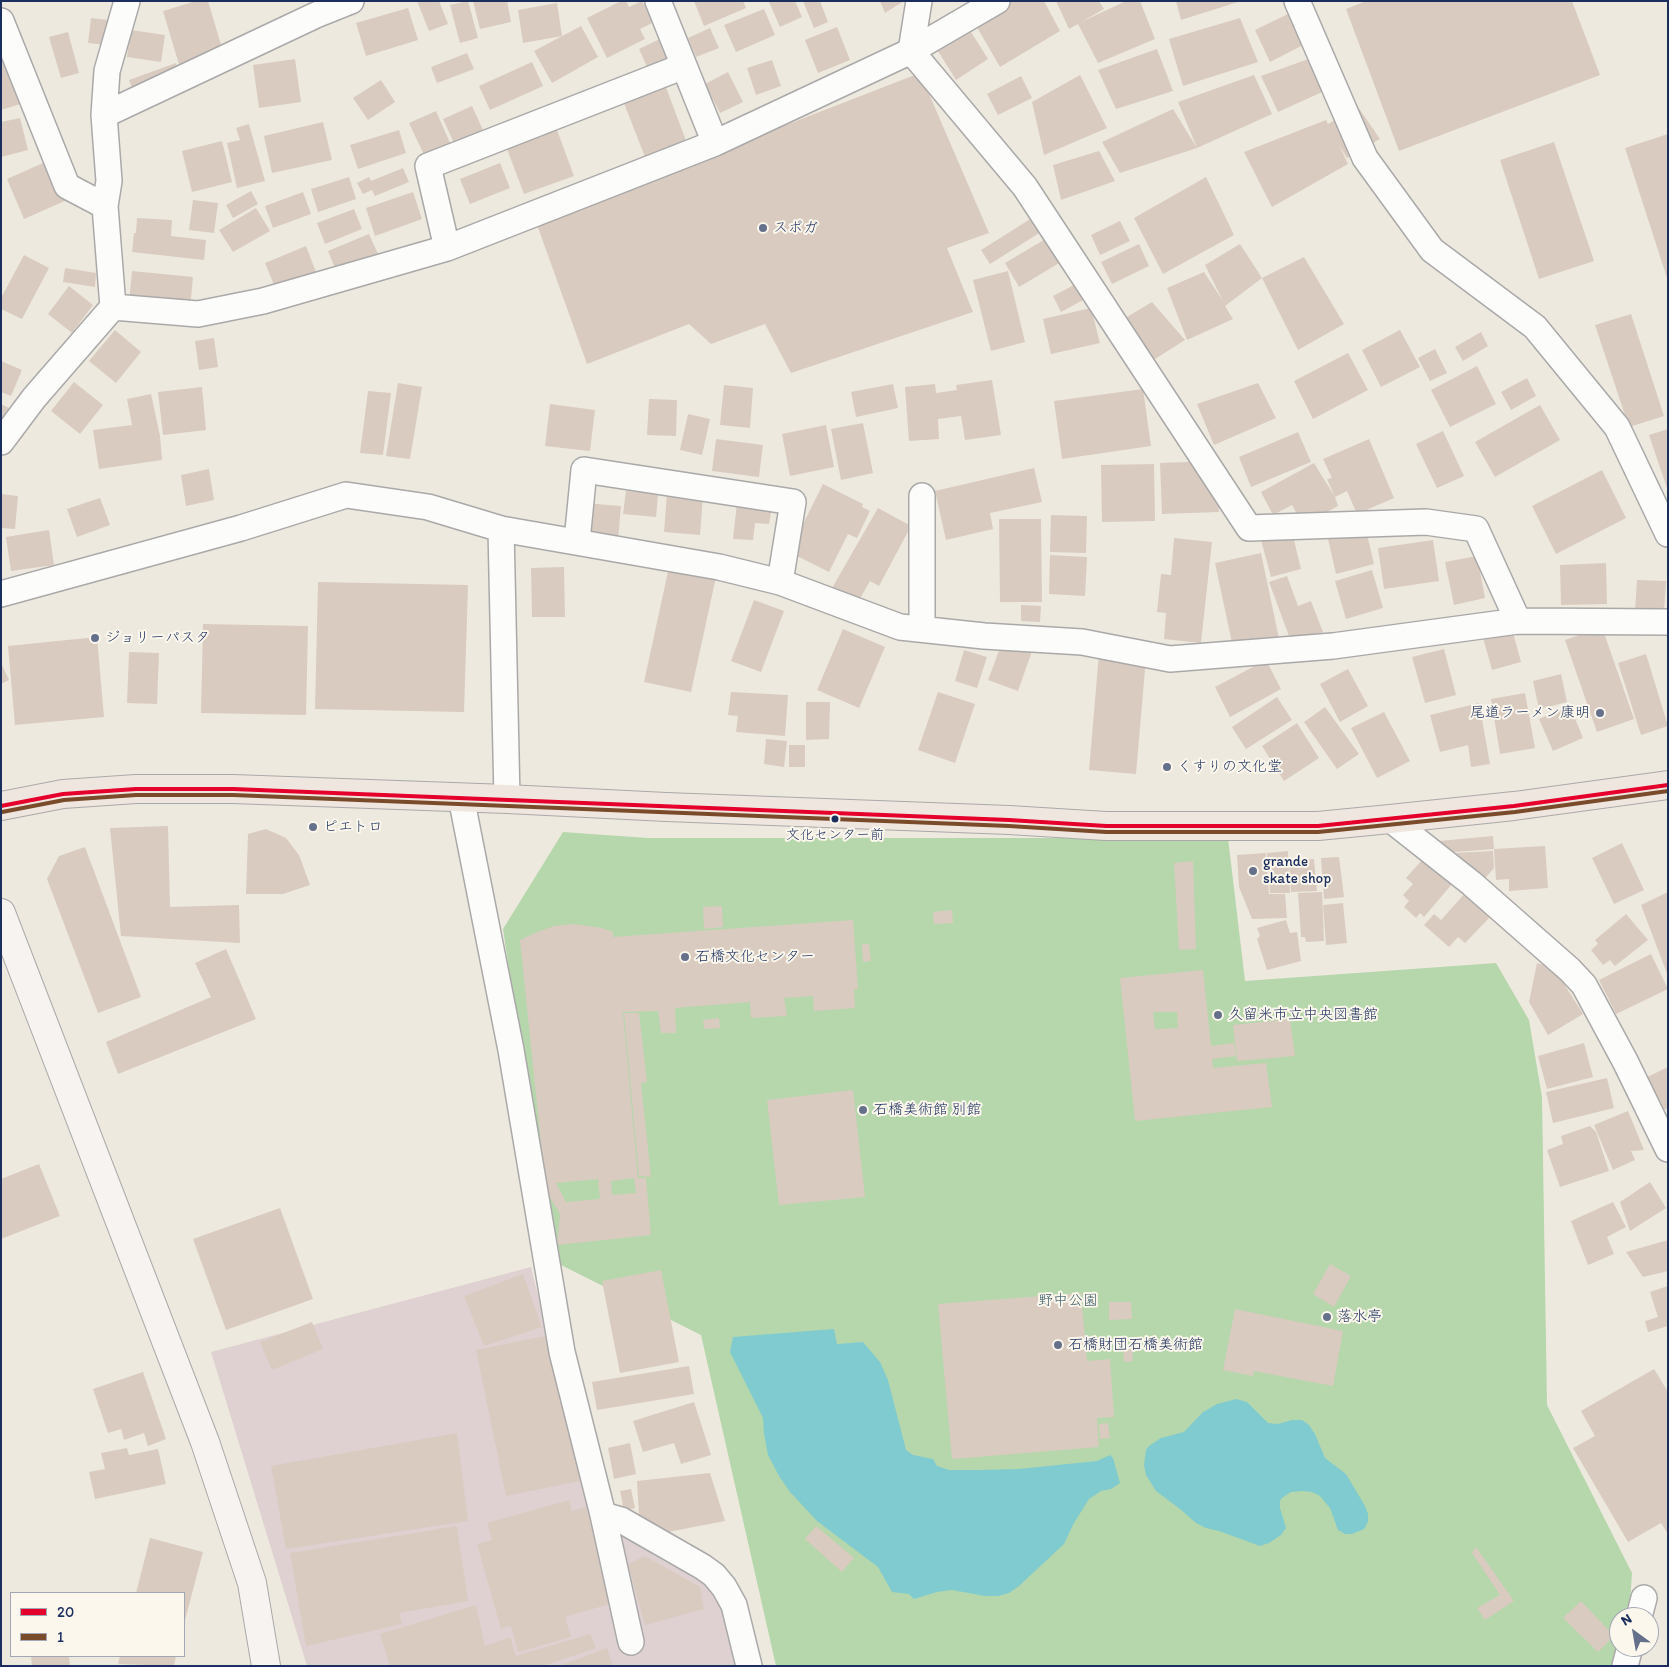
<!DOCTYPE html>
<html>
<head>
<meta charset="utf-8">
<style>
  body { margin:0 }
  #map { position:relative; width:1669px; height:1667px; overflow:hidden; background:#eee9de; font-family:Itim,sans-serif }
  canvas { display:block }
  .frame { position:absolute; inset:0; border:2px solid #1b2f5e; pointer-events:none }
  .legend { position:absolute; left:10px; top:1592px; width:175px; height:65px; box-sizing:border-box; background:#fbf7ec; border:1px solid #a1a7b3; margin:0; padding:6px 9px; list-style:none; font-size:15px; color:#1b2f5e }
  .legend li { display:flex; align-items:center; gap:10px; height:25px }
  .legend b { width:25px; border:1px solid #a1a7b3 }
  .north { position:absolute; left:1609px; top:1607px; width:50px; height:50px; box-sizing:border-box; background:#fbf7ec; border:1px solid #a1a7b3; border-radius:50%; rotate:328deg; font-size:14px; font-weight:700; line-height:20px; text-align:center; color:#1b2f5e }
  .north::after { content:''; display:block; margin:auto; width:18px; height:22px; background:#65708b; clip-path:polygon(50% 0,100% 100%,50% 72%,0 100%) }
</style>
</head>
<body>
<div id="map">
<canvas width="1669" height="1667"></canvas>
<div class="frame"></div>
<ul class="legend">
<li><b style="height:6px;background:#e4002b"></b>20</li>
<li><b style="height:6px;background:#7a4b2a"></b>1</li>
</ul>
<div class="north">N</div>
</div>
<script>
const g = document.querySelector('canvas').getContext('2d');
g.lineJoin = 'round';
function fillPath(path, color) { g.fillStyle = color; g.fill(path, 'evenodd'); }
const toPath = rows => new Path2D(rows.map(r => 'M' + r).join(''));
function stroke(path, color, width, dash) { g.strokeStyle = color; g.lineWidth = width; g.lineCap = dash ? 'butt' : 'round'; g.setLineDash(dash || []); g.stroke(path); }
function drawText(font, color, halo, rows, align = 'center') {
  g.font = font + ' Itim,"Klee One",sans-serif'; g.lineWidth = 4; g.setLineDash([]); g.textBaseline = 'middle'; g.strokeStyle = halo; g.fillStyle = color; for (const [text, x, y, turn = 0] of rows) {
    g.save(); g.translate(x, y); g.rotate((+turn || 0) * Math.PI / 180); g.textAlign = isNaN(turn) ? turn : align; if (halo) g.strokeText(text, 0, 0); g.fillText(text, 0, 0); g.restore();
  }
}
fillPath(toPath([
  [531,1267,589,1502,655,1556,718,1591,735,1666,307,1666,211,1352]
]), '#dfd1d1');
fillPath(toPath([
  [563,832,648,838,1228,838,1245,981,1496,963,1529,1020,1542,1097,1547,1405,1632,1573,1629,1617,1619,1617,1619,1647,1625,1666,776,1666,701,1335,559,1264,528,1098,503,929]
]), '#b5d7ab');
fillPath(toPath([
  [834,1329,837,1344,863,1342,880,1362,888,1380,906,1450,913,1455,933,1459,937,1466,949,1470,978,1470,1019,1469,1097,1461,1110,1455,1113,1458,1120,1483,1111,1489,1101,1491,1089,1499,1074,1523,1064,1544,1019,1586,1009,1593,998,1596,985,1596,952,1590,937,1592,914,1599,909,1594,892,1592,878,1567,817,1521,790,1492,779,1476,768,1455,764,1434,763,1418,730,1352,733,1337],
  [1236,1399,1247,1402,1268,1423,1278,1424,1292,1420,1302,1420,1309,1425,1315,1434,1325,1458,1346,1474,1365,1506,1368,1514,1368,1522,1364,1529,1352,1534,1345,1534,1338,1530,1330,1508,1320,1496,1312,1492,1302,1491,1291,1492,1282,1498,1280,1501,1280,1508,1286,1528,1281,1535,1269,1543,1260,1546,1219,1531,1206,1528,1196,1523,1180,1509,1156,1491,1146,1475,1144,1465,1146,1450,1149,1446,1161,1438,1184,1432,1203,1412,1217,1404]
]), '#80cbd0');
fillPath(toPath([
  [196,1,208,1,225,58,181,71,163,11],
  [417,1,439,1,448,24,429,31],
  [468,1,478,38,460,43,450,5],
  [473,1,507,1,511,22,480,29],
  [621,1,626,1,629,7,642,1,654,22,640,29,645,39,607,58,587,18],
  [694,1,743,1,746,8,704,26],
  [772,1,795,1,802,17,780,27,769,2],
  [803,1,820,1,828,22,814,28],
  [880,1,904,1,885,13],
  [1010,1,1044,1,1060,31,1000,67,974,22],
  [1056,1,1099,1,1104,9,1081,22,1126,1,1140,1,1155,39,1098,63,1078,24,1069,29],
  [1176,1,1238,1,1238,2,1181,20],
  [1366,1,1572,1,1600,75,1399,151,1346,9],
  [557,3,562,36,523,43,518,10],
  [408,8,418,40,366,56,356,23],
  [764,9,775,35,736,52,724,25],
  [1292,12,1307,43,1270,62,1255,30],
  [91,18,108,20,106,45,88,43],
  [1240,18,1258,62,1183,86,1169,39],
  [581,26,598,57,552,83,534,51],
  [837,27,850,60,818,73,805,40],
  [710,28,719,48,696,57,688,38],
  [131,30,165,35,161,62,127,57],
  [68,32,79,73,61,78,49,37],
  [971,32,988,59,956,80,938,51],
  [664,37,673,57,648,69,639,49],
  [1157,49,1173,91,1116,109,1098,70],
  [467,53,474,69,437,83,431,67],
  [1325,53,1340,84,1278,112,1261,76],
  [12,54,27,102,1,110,1,57],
  [295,59,301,102,259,108,253,65],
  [772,60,781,86,756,95,747,68],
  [532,62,543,86,490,110,479,86],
  [176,63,183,85,137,101,129,80],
  [728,72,743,102,720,113,705,84],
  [920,73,989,233,947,248,973,312,791,373,765,324,711,344,689,324,587,364,536,222],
  [1080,75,1107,128,1044,155,1032,102],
  [1254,75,1272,114,1197,148,1178,102],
  [1021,76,1032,98,998,115,987,94],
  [381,80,395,102,368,120,353,98],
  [664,82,688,146,647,162,622,98],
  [472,106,483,130,454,143,443,119],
  [1358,107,1380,139,1347,158,1339,145,1348,164,1272,207,1244,152,1326,120,1328,124],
  [1173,109,1197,148,1120,173,1102,142],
  [436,111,451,145,425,157,409,123],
  [20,118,28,150,1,157,1,122],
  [323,122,332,160,272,173,264,136],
  [249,124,265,181,237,188,227,143,240,140,236,128],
  [399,130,406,153,358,169,350,145],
  [557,130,574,176,524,194,507,149],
  [1668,134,1668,278,1667,278,1625,148],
  [222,141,232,182,192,192,182,151],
  [1554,142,1594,261,1539,279,1500,160],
  [1099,151,1115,181,1061,200,1053,165],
  [52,159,69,199,24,219,7,179],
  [500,163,510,188,470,204,460,179],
  [403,168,409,182,375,196,372,190,363,194,357,183,369,177,371,181],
  [349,177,356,199,318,212,311,189],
  [1206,177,1234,235,1163,274,1134,218],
  [251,191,258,204,233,218,226,205],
  [303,192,311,214,273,228,265,206],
  [413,192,422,219,375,236,366,208],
  [193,200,218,203,214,233,189,230],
  [256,208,270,231,233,252,219,230],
  [354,209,362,229,325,244,317,223],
  [137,218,172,220,171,236,206,240,204,260,132,252,134,233,136,233],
  [1032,218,1041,232,990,264,981,250],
  [1120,221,1130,241,1100,255,1091,235],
  [369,234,379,256,337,273,328,251],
  [1047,238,1061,262,1019,287,1005,263],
  [1139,244,1149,266,1112,284,1101,262],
  [1240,244,1262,278,1225,306,1233,319,1187,340,1167,288,1204,272,1223,301,1205,265],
  [306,246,319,280,279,297,265,263],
  [24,255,49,268,22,319,1,309,1,298],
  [1304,257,1344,324,1298,350,1262,278],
  [65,268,96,273,95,287,63,282],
  [132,271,193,277,190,309,129,303],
  [1008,271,1025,342,991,351,973,280],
  [1074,285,1083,300,1061,312,1053,296],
  [69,286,93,305,72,333,48,314],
  [1152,302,1185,340,1147,364,1122,320],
  [1091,308,1100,343,1051,354,1043,319],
  [1631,314,1664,416,1629,427,1595,325],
  [115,330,141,352,116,383,89,361],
  [1400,330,1420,367,1381,387,1362,350],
  [1481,332,1488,346,1463,361,1455,347],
  [214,338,218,367,199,370,195,341],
  [1435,349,1447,373,1430,381,1418,358],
  [1348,353,1368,390,1313,419,1294,381],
  [1,361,22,370,11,396,1,392],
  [1477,366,1496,404,1450,427,1431,390],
  [1527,378,1536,396,1511,410,1501,392],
  [992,380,1001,435,965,440,961,416,938,419,939,439,909,441,905,387,935,384,936,393,957,390,956,385],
  [74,382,103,405,80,434,51,411],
  [398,383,422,387,410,459,386,456],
  [1258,383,1276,418,1214,445,1197,404],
  [893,384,898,408,856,417,851,392],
  [724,385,753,388,750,428,720,425],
  [202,387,206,430,163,435,158,392],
  [1143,389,1151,446,1062,459,1054,401],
  [368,391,391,393,383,455,360,453],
  [151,394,160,436,162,460,99,469,93,430,132,425,127,399],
  [649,399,677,400,676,436,647,435],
  [1,404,9,408,1,421],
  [550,404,595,410,590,451,545,446],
  [1540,405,1560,440,1495,477,1475,442],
  [688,414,710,419,702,455,680,450],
  [863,423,873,473,841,480,831,429],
  [826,425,834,467,790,476,782,434],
  [1668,429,1668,488,1667,488,1649,435],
  [1443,431,1464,476,1437,488,1416,444],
  [1298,432,1311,462,1251,487,1239,457],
  [716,439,763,445,759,477,712,471],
  [1369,439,1394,498,1357,514,1347,491,1335,497,1338,506,1303,525,1292,505,1273,515,1261,492,1314,463,1335,497,1327,479,1332,478,1323,459],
  [1217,461,1219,512,1162,514,1160,463],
  [1154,464,1155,521,1102,522,1101,465],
  [1034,468,1042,502,990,513,993,529,946,540,935,491],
  [209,469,214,500,186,506,181,475],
  [1602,470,1626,518,1556,554,1532,506],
  [823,484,863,504,862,507,870,511,857,538,848,534,829,572,789,552],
  [626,491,658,494,656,517,623,514],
  [667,493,703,496,700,535,664,532],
  [1,494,18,496,15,529,1,528],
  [100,498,110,525,77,537,67,509],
  [584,503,621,506,618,540,581,537],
  [737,503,772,507,769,524,755,523,753,540,733,539],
  [878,508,911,526,879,586,870,581,858,602,832,588],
  [1051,515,1087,516,1086,553,1050,552],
  [999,519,1041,519,1042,602,1000,602],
  [49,530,54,565,11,571,6,537],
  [1366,530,1374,564,1336,574,1328,539],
  [1292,532,1301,569,1271,577,1261,540],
  [1174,538,1212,542,1201,643,1164,639,1166,613,1157,612,1161,574,1171,575],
  [1433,540,1439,581,1384,589,1378,548],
  [1261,553,1281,648,1235,657,1215,563],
  [1050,555,1087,557,1085,596,1049,594],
  [1477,556,1485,598,1454,605,1445,562],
  [1606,563,1607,604,1561,605,1560,565],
  [564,567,565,617,532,617,531,568],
  [669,567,716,577,691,692,644,682],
  [1372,570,1383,608,1346,619,1335,581],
  [1287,576,1298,606,1311,601,1323,632,1292,644,1269,582],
  [1637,580,1666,581,1664,612,1635,611],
  [318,582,468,585,464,712,315,709],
  [754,600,784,611,761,672,731,661],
  [1021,605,1041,606,1040,622,1021,621],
  [203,624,308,626,306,715,201,713],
  [1511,625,1521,662,1492,670,1482,634],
  [1602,627,1634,719,1597,732,1565,640],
  [843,629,885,647,859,708,817,690],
  [97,637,104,717,15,725,8,646],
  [1003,640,1032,651,1018,691,988,680],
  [1444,649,1456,695,1425,703,1412,657],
  [964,650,987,657,977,688,955,681],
  [129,652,159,653,157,704,127,703],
  [1099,654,1146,658,1136,774,1089,770],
  [1646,654,1668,726,1641,735,1618,663],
  [1266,660,1281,689,1230,717,1215,687],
  [1,663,9,680,1,684],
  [1348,669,1368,706,1340,722,1320,684],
  [1561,674,1567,702,1539,709,1533,681],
  [731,692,788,695,785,736,736,732,738,716,728,715],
  [938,692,975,704,955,763,918,750],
  [1525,693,1535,748,1500,754,1491,699],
  [1277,697,1292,720,1246,749,1232,727],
  [806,702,830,702,829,739,806,740],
  [1479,703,1490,764,1471,767,1468,745,1440,752,1430,715],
  [1570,706,1583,738,1553,751,1539,719],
  [1325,707,1359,754,1337,769,1304,722],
  [1384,712,1410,761,1377,778,1351,728],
  [1297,723,1319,758,1284,781,1262,746],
  [766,739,787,741,784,767,764,764],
  [789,745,805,745,805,767,789,767],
  [168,826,170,907,239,905,240,943,121,936,110,828],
  [266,829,286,838,299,855,310,885,283,894,246,894,248,834],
  [1493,836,1494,849,1455,852,1450,857,1435,846,1439,841],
  [1622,843,1644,890,1614,904,1592,858],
  [1545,846,1548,888,1509,891,1509,879,1496,880,1494,849],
  [85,847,141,997,98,1013,47,879,59,856],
  [1288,851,1290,893,1270,893,1267,853],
  [1493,851,1494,868,1480,884,1451,858,1455,853],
  [1266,853,1269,894,1285,894,1287,918,1252,919,1239,887,1237,855],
  [1339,857,1344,897,1324,899,1321,858],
  [1314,859,1317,891,1291,892,1289,860],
  [1423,859,1452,884,1424,917,1420,913,1416,918,1404,907,1409,901,1403,895,1413,884,1406,878],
  [1193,861,1196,949,1179,950,1174,863],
  [1322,892,1324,941,1306,942,1305,937,1301,937,1298,893],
  [1466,892,1493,914,1465,943,1458,937,1449,947,1424,925,1434,914,1441,920],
  [1668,892,1668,976,1641,905],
  [1343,903,1347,943,1326,945,1323,905],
  [722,906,723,927,704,929,703,907],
  [952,910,953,923,934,924,933,912],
  [1626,914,1648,940,1615,966,1610,960,1603,965,1591,950,1598,944,1595,940],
  [853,920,858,989,854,989,855,1008,814,1011,813,996,784,998,787,1016,751,1018,750,1002,675,1008,676,1033,661,1033,658,1011,623,1012,638,1178,646,1178,651,1235,557,1245,560,1214,546,1191,520,940,535,933,554,926,574,924,602,928,613,932,613,937],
  [634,1178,636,1193,612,1195,611,1181],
  [598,1179,600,1199,566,1202,556,1183],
  [1286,920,1290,933,1297,932,1301,961,1267,970,1257,939,1260,936,1257,928],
  [862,944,869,944,871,961,863,962],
  [226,949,256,1019,118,1074,106,1042,211,997,195,963],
  [1651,954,1668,989,1616,1014,1599,980],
  [1537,963,1554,968,1583,1014,1548,1035,1529,1002],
  [1203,970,1211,1046,1234,1043,1236,1056,1212,1059,1213,1068,1266,1063,1272,1107,1135,1121,1120,978],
  [1153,1012,1177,1012,1178,1028,1155,1029],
  [624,1013,639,1013,647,1082,641,1083,651,1177,639,1176],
  [719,1018,720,1028,704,1029,703,1020],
  [1290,1019,1295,1056,1237,1061,1233,1025],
  [1584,1043,1593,1077,1547,1089,1538,1056],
  [1668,1067,1668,1108,1659,1113,1643,1079],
  [1607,1078,1614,1108,1553,1123,1546,1092],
  [853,1090,865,1197,779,1205,767,1100],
  [1628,1111,1644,1150,1631,1151,1635,1160,1613,1170,1594,1125],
  [1590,1126,1596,1132,1609,1171,1560,1187,1547,1150,1563,1144,1561,1136],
  [39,1164,60,1216,1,1239,1,1179],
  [1650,1182,1666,1208,1630,1231,1620,1202],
  [1613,1202,1626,1227,1607,1237,1614,1254,1588,1265,1571,1221],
  [280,1208,313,1299,226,1330,193,1239],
  [1668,1240,1668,1271,1643,1277,1626,1252],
  [1330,1264,1351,1276,1334,1307,1313,1294],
  [661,1270,679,1362,620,1373,602,1281],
  [523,1274,542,1327,484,1346,464,1296],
  [1668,1286,1668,1326,1648,1332,1645,1321,1658,1317,1650,1292],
  [1081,1293,1087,1361,1110,1359,1114,1417,1097,1418,1099,1447,952,1459,938,1304],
  [1109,1302,1131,1302,1132,1319,1109,1320],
  [1235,1309,1343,1331,1333,1386,1254,1371,1253,1376,1223,1370],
  [312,1322,323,1349,272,1370,260,1342],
  [550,1335,580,1481,506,1496,476,1350],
  [1132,1346,1133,1361,1124,1362,1123,1347],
  [689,1366,694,1394,597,1410,592,1382],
  [1654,1369,1668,1392,1668,1534,1661,1523,1628,1542,1573,1448,1595,1436,1581,1411],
  [143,1372,166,1439,148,1446,144,1433,124,1440,121,1429,108,1433,93,1389],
  [694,1402,711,1455,681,1464,674,1443,643,1452,633,1421],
  [1108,1423,1110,1438,1100,1439,1099,1424],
  [457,1433,468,1521,286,1549,271,1466],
  [630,1443,636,1474,614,1479,608,1448],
  [127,1448,129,1455,158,1449,166,1484,95,1499,89,1472,105,1469,101,1453],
  [710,1473,725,1521,668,1532,652,1537,639,1515,637,1481],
  [631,1489,635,1508,624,1511,620,1491],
  [569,1500,572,1511,586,1507,613,1603,565,1617,571,1637,518,1652,511,1626,501,1629,477,1544,492,1540,487,1523],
  [457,1526,468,1601,399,1613,402,1624,306,1646,290,1553],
  [816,1526,854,1558,842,1572,805,1539],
  [150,1538,203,1552,184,1624,184,1593,136,1593],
  [1476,1547,1514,1601,1485,1620,1477,1608,1500,1595,1472,1553],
  [645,1556,700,1587,704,1609,645,1625,628,1564],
  [1581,1601,1614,1636,1598,1652,1563,1618],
  [476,1605,485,1646,510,1637,516,1656,590,1634,596,1648,543,1666,390,1666,380,1634],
  [607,1648,613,1666,559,1666],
  [31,1656,69,1656,70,1666,32,1666],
  [120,1656,176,1656,174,1666,118,1664]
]), '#d9cbc0');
const street = toPath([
  [658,1,715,143],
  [919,1,911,51,1025,187,1249,528,1426,522,1476,529,1518,621],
  [1297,1,1365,158,1432,250,1535,327,1617,427,1668,534],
  [1,21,67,186,105,206],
  [104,115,316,15,351,1],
  [447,248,428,166,684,66],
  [113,307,198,314,263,301,447,248,715,143,911,51,997,1],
  [1,442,34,398,113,307,105,206,109,181,104,115,107,71,127,1],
  [501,529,507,799],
  [577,541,584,470,793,502,780,582],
  [1,594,241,528,346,495,428,507,501,529,719,567,780,582,900,627,984,636,1082,642,1170,659,1333,646,1518,621,1668,622],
  [922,629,922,496],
  [461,797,511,1050,562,1352,603,1515,631,1642],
  [1390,819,1471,883,1570,970,1584,985,1625,1061,1668,1149],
  [603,1515,621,1520,703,1567,714,1575,724,1587,734,1605,749,1666],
  [1639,1617,1644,1598],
  [1625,1666,1630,1647]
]);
const secondary = toPath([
  [1,913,205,1442,252,1583,266,1666]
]);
const highway = toPath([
  [1,806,63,794,136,789,233,789,507,799,666,807,1009,820,1106,826,1318,826,1390,819,1514,806,1668,785]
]);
stroke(street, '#aaa9a9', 28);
stroke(secondary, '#aaa9a9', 30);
stroke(highway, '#aaa9a9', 30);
stroke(street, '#fcfcfa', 25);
stroke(secondary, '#f6f3f0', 28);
stroke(highway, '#efe6df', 28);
stroke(toPath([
  [1,806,63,794,136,789,233,789,1009,820,1106,826,1318,826,1514,806,1668,785]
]), '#e4002b', 4);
stroke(toPath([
  [2,812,64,800,136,795,233,795,1009,826,1106,832,1318,832,1515,812,1668,791]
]), '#7a4b2a', 4);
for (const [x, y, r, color] of [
  [763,228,5,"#65708b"],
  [95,638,5,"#65708b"],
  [1600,713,5,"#65708b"],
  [1167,767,5,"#65708b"],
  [835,819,4.5,"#1b2f5e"],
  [313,827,5,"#65708b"],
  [1253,871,5,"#65708b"],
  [685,957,5,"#65708b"],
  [1218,1015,5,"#65708b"],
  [863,1110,5,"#65708b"],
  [1327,1317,5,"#65708b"],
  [1058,1345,5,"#65708b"]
]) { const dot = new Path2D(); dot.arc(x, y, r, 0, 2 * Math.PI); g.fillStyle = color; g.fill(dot); stroke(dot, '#fbf7ec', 2); }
drawText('14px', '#1b2f5e', '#fbf7ec', [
  ["文化センター前",835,835]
]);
drawText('15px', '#1b2f5e', '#fbf7ec', [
  ["スポガ",773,228],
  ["ジョリーパスタ",105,638],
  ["尾道ラーメン康明",1590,713,"right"],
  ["くすりの文化堂",1177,767],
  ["ピエトロ",323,827],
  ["grande",1263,862],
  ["skate shop",1263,879],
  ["石橋文化センター",695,957],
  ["久留米市立中央図書館",1228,1015],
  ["石橋美術館 別館",873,1110],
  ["落水亭",1337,1317],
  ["石橋財団石橋美術館",1068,1345]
], 'left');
drawText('15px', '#3b5d69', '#fbf7ec', [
  ["野中公園",1068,1301]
]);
</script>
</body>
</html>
